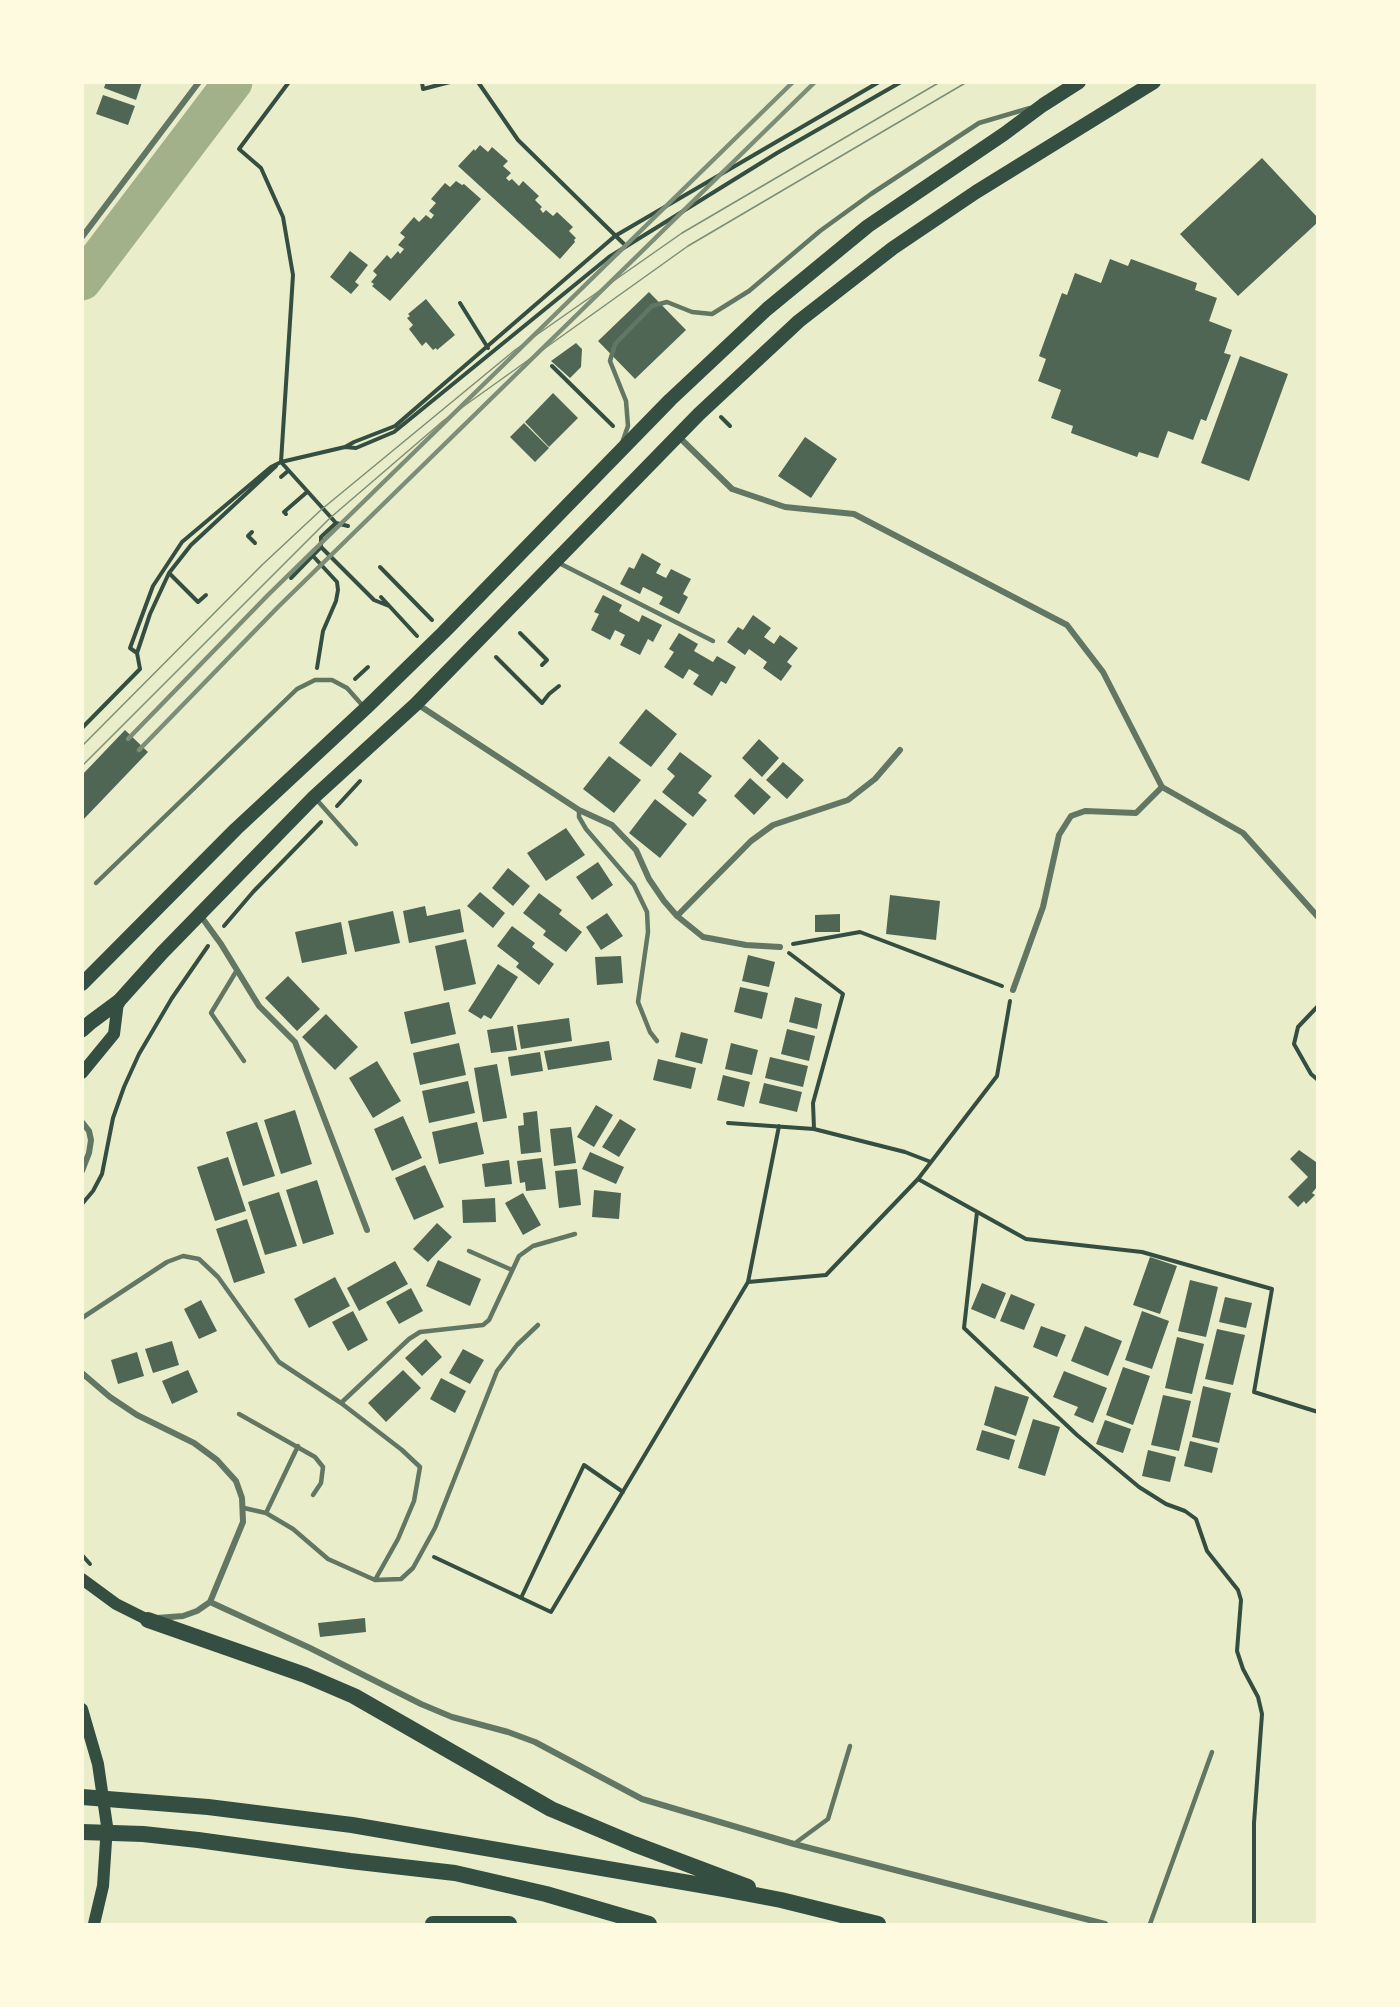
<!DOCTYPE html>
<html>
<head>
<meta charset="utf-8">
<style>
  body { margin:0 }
  #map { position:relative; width:1400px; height:2007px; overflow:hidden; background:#e9edc9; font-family:Jost,sans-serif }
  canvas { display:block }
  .frame { position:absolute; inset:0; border:84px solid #fefae0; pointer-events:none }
</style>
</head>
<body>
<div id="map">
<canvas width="1400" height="2007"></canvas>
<div class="frame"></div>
</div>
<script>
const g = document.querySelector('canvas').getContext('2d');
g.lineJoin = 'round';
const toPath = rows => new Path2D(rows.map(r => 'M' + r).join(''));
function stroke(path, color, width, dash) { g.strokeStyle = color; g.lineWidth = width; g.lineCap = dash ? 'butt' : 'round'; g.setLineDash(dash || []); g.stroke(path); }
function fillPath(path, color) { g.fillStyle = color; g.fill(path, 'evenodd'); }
stroke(toPath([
  [82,281,233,82]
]), '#a3b18a', 39);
fillPath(toPath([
  [106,82,142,82,136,100,104,88],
  [103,95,135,106,128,125,96,114],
  [480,145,488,152,492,147,508,161,503,166,511,173,506,178,509,181,512,179,519,186,523,181,539,196,535,200,542,207,540,209,543,213,546,210,553,216,557,212,573,227,569,231,576,238,574,240,575,242,560,259,458,166,474,149,475,151],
  [1262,158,1317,217,1317,223,1238,296,1180,234],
  [456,181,462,185,464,184,481,199,390,301,372,286,374,284,371,282,377,275,373,271,387,255,391,259,398,251,400,254,404,249,398,245,405,237,400,233,414,217,419,222,426,215,431,219,434,215,429,211,436,203,431,199,445,183,450,187],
  [350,251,368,265,355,282,359,285,351,294,330,277],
  [1110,259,1128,266,1131,259,1197,283,1195,290,1217,298,1209,321,1232,330,1224,353,1231,355,1206,421,1201,419,1193,440,1168,431,1158,458,1139,452,1137,457,1071,433,1073,426,1051,418,1061,390,1038,381,1046,359,1039,356,1062,293,1067,295,1075,273,1101,283],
  [649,292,686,330,635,379,598,341],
  [426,299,455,335,437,350,436,348,433,350,426,342,422,346,409,329,413,325,407,318,410,316,408,314],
  [576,343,582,349,581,367,570,378,551,361],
  [1240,356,1288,374,1249,481,1201,463],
  [553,393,578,418,549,447,525,422],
  [524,423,549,448,535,462,510,437],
  [805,437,837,459,811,498,778,476],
  [642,553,661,564,656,573,666,578,671,569,691,579,683,594,688,597,679,614,659,604,663,597,643,587,640,594,620,584,629,567,634,569],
  [603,595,622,605,619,611,639,622,642,615,662,625,653,642,648,639,640,655,620,645,625,635,615,630,610,640,591,630,599,614,594,612],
  [753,615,771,628,764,637,774,644,780,635,798,648,787,662,792,666,781,681,763,668,767,662,749,649,745,655,727,642,738,627,743,630],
  [679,633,698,644,694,651,713,662,717,656,736,667,726,684,721,681,712,696,693,684,699,675,689,669,683,679,664,667,674,652,669,649],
  [646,709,677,734,651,767,619,743],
  [125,730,148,752,82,821,82,775],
  [759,739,779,758,762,777,742,758],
  [680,752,712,776,698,793,707,800,693,817,662,792,675,776,667,769],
  [609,756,641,780,614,813,583,789],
  [783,762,804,780,787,799,766,780],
  [750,778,771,797,754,815,734,796],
  [655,799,687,824,660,858,629,833],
  [566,828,585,855,546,881,527,853],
  [598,862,613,885,592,900,576,877],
  [508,868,530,886,513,906,492,888],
  [480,892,505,913,493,928,467,906],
  [539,893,562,910,559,914,582,932,566,952,543,935,546,931,523,913],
  [890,895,940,901,936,940,886,934],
  [425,906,427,916,460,909,464,932,409,943,403,911],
  [393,911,400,943,355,952,348,921],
  [607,913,623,936,601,950,586,927],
  [840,914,840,932,815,932,815,915],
  [341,922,347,954,302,963,295,932],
  [512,926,535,943,532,947,554,964,539,985,516,967,519,963,497,946],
  [466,939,476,984,444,991,435,946],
  [748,955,775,962,769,987,742,981],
  [621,956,623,983,597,985,595,957],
  [498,964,518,977,491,1019,484,1015,481,1019,468,1011],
  [288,976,320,1009,297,1031,265,998],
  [740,987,768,993,762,1019,734,1012],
  [795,997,822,1004,817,1029,789,1022],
  [449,1002,456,1034,411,1044,404,1012],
  [326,1014,358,1047,335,1070,302,1037],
  [569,1018,572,1041,521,1049,517,1025],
  [513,1026,517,1050,491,1053,487,1030],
  [787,1029,815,1036,809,1061,781,1054],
  [681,1032,708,1039,702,1064,675,1057],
  [609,1041,612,1060,548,1070,544,1051],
  [459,1043,466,1075,420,1085,413,1053],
  [731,1043,758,1050,752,1075,725,1069],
  [540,1052,543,1071,511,1076,508,1057],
  [770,1057,808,1066,803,1087,765,1078],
  [658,1059,696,1068,691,1089,653,1080],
  [377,1061,401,1101,373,1118,349,1078],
  [497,1064,507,1118,483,1122,474,1068],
  [723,1075,750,1082,744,1107,717,1100],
  [468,1081,475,1113,429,1123,422,1091],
  [764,1083,802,1092,797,1112,759,1103],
  [596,1105,613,1115,594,1147,577,1137],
  [295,1110,312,1164,281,1174,264,1120],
  [537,1111,541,1152,521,1154,518,1126,524,1125,523,1113],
  [403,1116,422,1158,392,1171,374,1129],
  [620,1119,636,1129,619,1157,602,1147],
  [257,1122,275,1176,243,1186,226,1132],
  [477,1122,484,1154,439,1164,432,1132],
  [571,1127,576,1163,554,1166,550,1129],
  [1299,1150,1316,1162,1317,1161,1317,1187,1312,1193,1315,1195,1306,1204,1304,1201,1298,1207,1288,1197,1308,1177,1290,1159],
  [590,1152,624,1167,616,1184,582,1169],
  [228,1157,246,1211,215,1221,197,1167],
  [542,1158,546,1189,526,1191,525,1182,520,1183,517,1161],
  [509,1160,512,1184,485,1187,482,1164],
  [425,1165,444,1207,414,1220,395,1178],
  [577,1169,581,1205,559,1208,555,1171],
  [317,1180,334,1234,303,1244,286,1190],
  [594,1190,621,1193,619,1219,592,1217],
  [279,1192,297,1246,265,1255,248,1202],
  [523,1193,541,1225,523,1235,505,1203],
  [495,1198,496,1222,463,1223,462,1200],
  [247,1219,265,1273,234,1283,216,1229],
  [437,1223,452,1237,428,1262,413,1249],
  [1150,1257,1177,1266,1160,1314,1133,1305],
  [438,1260,481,1279,470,1306,426,1286],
  [395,1261,408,1284,359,1311,347,1288],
  [335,1277,350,1306,309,1328,294,1299],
  [1190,1280,1218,1287,1206,1337,1178,1331],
  [982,1283,1006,1293,995,1319,971,1309],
  [411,1288,423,1311,399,1324,386,1302],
  [1011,1294,1035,1304,1024,1330,1000,1321],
  [1225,1297,1252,1303,1246,1328,1219,1322],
  [201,1300,217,1331,199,1339,184,1309],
  [353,1311,368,1340,348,1351,332,1322],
  [1142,1311,1169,1321,1152,1369,1125,1360],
  [1041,1326,1066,1335,1057,1357,1033,1347],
  [1085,1326,1122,1341,1108,1376,1071,1361],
  [1217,1329,1245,1335,1233,1385,1205,1379],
  [1177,1337,1204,1344,1192,1394,1165,1388],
  [426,1339,442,1357,422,1376,405,1358],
  [172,1341,179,1365,153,1373,145,1349],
  [463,1349,484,1360,470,1384,449,1373],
  [137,1352,144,1376,118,1384,111,1360],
  [1123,1367,1150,1376,1133,1425,1106,1415],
  [188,1370,198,1392,172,1404,162,1381],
  [403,1370,421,1388,386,1422,368,1403],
  [1064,1371,1107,1388,1093,1423,1074,1415,1078,1407,1053,1397],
  [441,1378,466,1391,455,1413,430,1399],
  [995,1386,1029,1397,1016,1436,984,1425],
  [1203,1386,1231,1393,1219,1443,1192,1437],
  [1163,1395,1191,1401,1179,1451,1151,1445],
  [1033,1419,1060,1427,1045,1476,1018,1468],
  [1105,1420,1131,1429,1123,1453,1096,1444],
  [982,1430,1015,1440,1009,1460,976,1450],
  [1190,1441,1218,1448,1212,1473,1184,1466],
  [1148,1450,1176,1457,1170,1482,1142,1476],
  [365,1618,366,1632,320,1637,318,1623]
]), '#4f6655');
stroke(toPath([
  [289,82,239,149,261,168,283,217,293,275,281,462,336,523,348,526],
  [422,82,423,89,450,82],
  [478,82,518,140,626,246],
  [460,303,488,348],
  [552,366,613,426],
  [721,417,730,426],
  [345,447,354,442,395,426,615,236,879,82],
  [281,477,288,471],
  [286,514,284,512,307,492],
  [252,532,248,536,255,543],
  [321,547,374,600,389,606],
  [313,556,337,582,338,590,336,601,323,631,317,668],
  [380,567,432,620],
  [169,573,198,602,206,595],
  [291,578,321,547,321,537,336,523],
  [381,597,417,636],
  [520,633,547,660,542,665],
  [137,653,150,614,169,573,191,545,276,466],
  [496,657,542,703,549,694,559,686],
  [355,679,368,667],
  [82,728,140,669,137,653,130,648,153,586,182,542,271,467,281,462,345,447,356,448,394,432,609,257,777,153,901,82],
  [337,806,360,781],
  [224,926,253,892,321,822],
  [793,944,860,932,1002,986],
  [789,953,843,994,813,1103,814,1129,905,1152,931,1162],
  [1318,1006,1298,1027,1294,1044,1311,1074,1318,1080],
  [728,1123,814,1129],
  [918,1179,1026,1239,1142,1252,1272,1289,1254,1392,1318,1412],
  [82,1204,93,1191,102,1174,113,1118,124,1087,139,1054,172,998,208,946],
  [977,1212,964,1328,1077,1435,1139,1487,1166,1504,1185,1511,1196,1519,1207,1551,1238,1590,1241,1600,1237,1651,1243,1669,1258,1697,1262,1714,1254,1823,1254,1924],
  [748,1282,779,1126],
  [82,1555,90,1564],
  [434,1557,551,1612,748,1282,826,1275,918,1179,997,1076,1010,1001],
  [521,1598,584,1465,623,1492]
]), '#344e41', 4);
stroke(toPath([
  [622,443,628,426,626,401,610,361,615,344,652,306,667,302,692,312,712,314,749,291,820,231,871,194,979,123,1030,108],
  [557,562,713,641],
  [316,799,356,844],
  [579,810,579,817,586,829,634,885,647,912,648,932,638,1002,650,1032,657,1041],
  [96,883,297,689,315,680,332,680,347,688,363,706],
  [237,970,211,1013,244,1061],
  [469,1251,512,1270],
  [82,1318,167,1262,183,1256,199,1259,218,1277,279,1362,341,1403,402,1450,420,1467,414,1501,398,1539,375,1580],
  [341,1403,409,1339,420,1332,483,1325,489,1320,519,1256,533,1246,575,1234],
  [239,1414,315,1457,323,1467,321,1483,313,1495],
  [244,1508,266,1513,293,1529,328,1559,375,1580,401,1579,413,1568,435,1528,497,1371,517,1345,538,1325],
  [266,1513,298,1446],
  [794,1844,828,1819,850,1746],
  [1150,1924,1212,1752]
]), '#617663', 4.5);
stroke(toPath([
  [82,237,199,82],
  [678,436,732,489,785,507,854,514,1067,625,1103,672,1162,787,1243,833,1318,917],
  [417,704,579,810,612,825,636,850,649,879,664,901,677,916,703,937,746,945,780,947],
  [200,915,221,944,259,1006,295,1042,367,1230],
  [677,916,751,841,773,825,848,800,875,779,900,750],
  [1013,990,1043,907,1059,835,1071,816,1085,811,1136,813,1162,787],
  [82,1122,89,1131,91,1140,89,1153,82,1171],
  [82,1373,110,1397,137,1415,194,1443,217,1460,236,1481,242,1498,243,1522,210,1602,197,1611,183,1616,157,1618],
  [210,1602,310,1648,421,1704,452,1717,508,1732,535,1742,642,1799,794,1844,1105,1924]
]), '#617663', 6);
stroke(toPath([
  [82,1073,114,1034,118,1002],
  [82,1579,116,1604,148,1620],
  [82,1709,98,1764,107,1826,103,1886,94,1924]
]), '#344e41', 12);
stroke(toPath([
  [82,984,236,829,366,708,444,632,670,400,767,309,868,226,1004,134,1043,105,1079,82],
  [118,1002,162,953,314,797,416,704,699,414,799,321,893,248,976,192,1154,82]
]), '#344e41', 14);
stroke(toPath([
  [82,1030,91,1022,118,1002]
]), '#344e41', 15);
stroke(toPath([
  [148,1620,305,1675,354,1696,551,1809,634,1844,748,1887],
  [82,1797,208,1807,352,1825,724,1889,781,1900,878,1924],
  [82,1832,143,1834,198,1840,350,1861,455,1873,546,1894,649,1924],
  [433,1924,509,1924]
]), '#344e41', 16);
stroke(toPath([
  [82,746,262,565,322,509,515,350,682,233,940,82],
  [82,766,330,518,443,421,688,246,967,82]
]), '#7c8e77', 1.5);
stroke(toPath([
  [128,739,268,595,793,82],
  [139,750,278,607,815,82]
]), '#7c8e77', 4.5);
</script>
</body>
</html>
